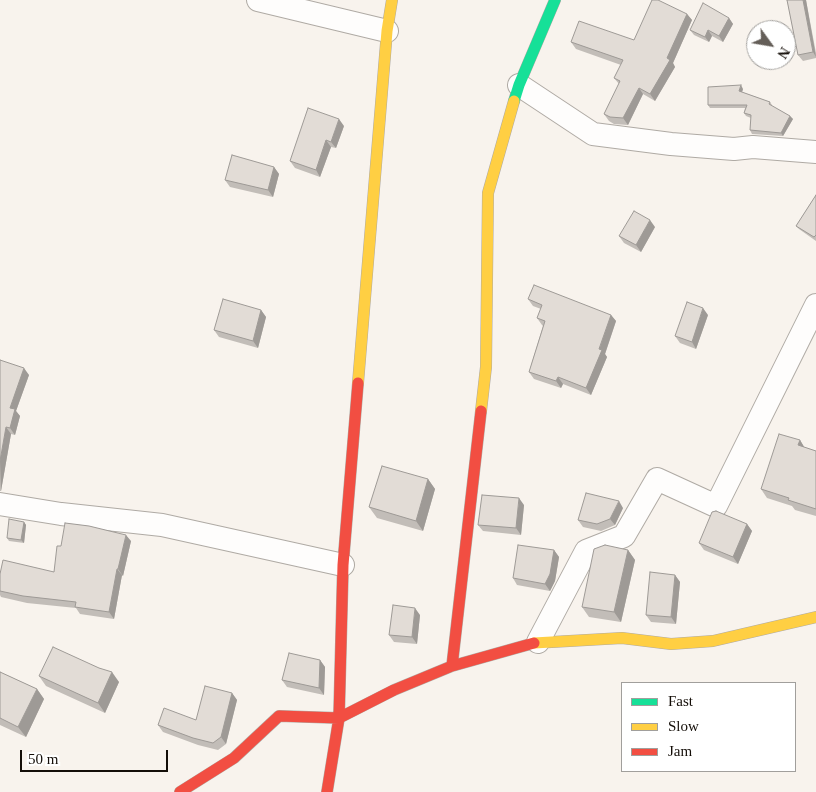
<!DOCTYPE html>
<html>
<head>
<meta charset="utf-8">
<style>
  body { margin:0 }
  #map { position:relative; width:816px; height:792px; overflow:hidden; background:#f8f3ed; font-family:"Times New Roman",serif }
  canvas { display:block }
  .legend { position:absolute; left:621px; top:682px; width:175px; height:90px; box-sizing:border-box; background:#fff; border:1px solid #a19f9c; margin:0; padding:6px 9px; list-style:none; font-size:15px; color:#140e08 }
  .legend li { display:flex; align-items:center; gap:10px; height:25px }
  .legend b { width:25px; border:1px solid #a19f9c }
  .north { position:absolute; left:746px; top:20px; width:50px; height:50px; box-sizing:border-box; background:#fff; border:1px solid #a19f9c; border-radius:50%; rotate:122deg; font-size:14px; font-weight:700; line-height:20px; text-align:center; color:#140e08 }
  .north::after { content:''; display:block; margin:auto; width:18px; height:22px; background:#645e58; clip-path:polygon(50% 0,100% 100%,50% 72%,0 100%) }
  .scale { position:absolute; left:20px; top:750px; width:148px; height:22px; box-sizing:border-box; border:2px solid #140e08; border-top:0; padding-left:6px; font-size:15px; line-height:18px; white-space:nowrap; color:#140e08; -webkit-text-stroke:4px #fff; paint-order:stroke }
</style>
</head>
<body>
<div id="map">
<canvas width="816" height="792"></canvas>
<ul class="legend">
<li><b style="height:6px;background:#16e098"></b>Fast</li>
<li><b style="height:6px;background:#ffcf43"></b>Slow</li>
<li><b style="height:6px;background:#f24e42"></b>Jam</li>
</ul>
<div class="north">N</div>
<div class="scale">50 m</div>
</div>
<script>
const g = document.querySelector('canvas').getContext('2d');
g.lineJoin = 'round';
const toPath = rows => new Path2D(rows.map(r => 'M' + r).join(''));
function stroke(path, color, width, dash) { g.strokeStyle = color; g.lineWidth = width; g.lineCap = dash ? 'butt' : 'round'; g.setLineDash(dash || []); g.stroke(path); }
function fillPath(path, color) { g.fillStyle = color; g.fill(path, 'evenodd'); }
const street = toPath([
  [258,0,387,31],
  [519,85,593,134,671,144,734,149,753,147,816,152],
  [0,504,61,514,162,525,343,565],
  [538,642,586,551,624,536,657,479,716,506,816,305]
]);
const fast = toPath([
  [514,101,519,85,555,0]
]);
const slow = toPath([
  [358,383,387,31,392,0],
  [481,411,486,367,488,193,514,101],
  [534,643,622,638,671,644,713,641,816,617]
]);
const jam = toPath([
  [452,666,481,411],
  [180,792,234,758,279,716,339,718,394,690,452,666,534,643],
  [327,792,339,718,343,565,358,383]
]);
stroke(street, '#afaaa4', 24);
stroke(fast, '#afaaa4', 12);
stroke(slow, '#afaaa4', 12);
stroke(jam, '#afaaa4', 12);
stroke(street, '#fefdfc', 22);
stroke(fast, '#16e098', 11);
stroke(slow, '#ffcf43', 11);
stroke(jam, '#f24e42', 11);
fillPath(toPath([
  [787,0,806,0,816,53,816,58,803,61,798,55],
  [687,14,692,20,673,63,675,67,655,101,643,94,628,125,614,124,609,121,604,114,619,84,614,78,621,65,576,49,571,42,634,40],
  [729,18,733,24,723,42,712,36,709,42,694,35,690,30],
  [743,89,742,92,770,102,772,105,772,106,790,116,793,119,783,136,752,134,750,130,751,118,746,116,744,113,745,108,710,108,708,105],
  [344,126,336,148,331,147,320,177,295,168,290,161],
  [274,167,279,174,273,197,230,187,225,180],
  [816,195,816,241,799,229,796,226],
  [655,227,641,252,624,243,619,236],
  [528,299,611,315,616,321,605,354,607,357,591,395,563,384,561,388,534,379,529,372,543,326,542,325,537,318,541,309,533,306],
  [261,310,266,317,258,348,219,337,214,330],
  [708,315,696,349,680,343,675,336],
  [0,360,29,375,16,411,20,416,15,435,11,434,1,491,0,491],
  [800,440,804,447,816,451,816,516,795,510,792,506,767,498,761,489],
  [428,479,435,489,423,531,377,518,369,507],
  [524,505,521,535,483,531,478,525],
  [623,508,615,525,601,531,583,527,578,520],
  [24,522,26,525,24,543,9,541,7,538],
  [747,524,752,531,738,564,704,550,699,543],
  [131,541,123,576,122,575,114,619,80,614,76,608,27,603,1,597,0,595,0,574,54,572,61,546],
  [554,550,559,557,555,581,550,591,517,585,513,578],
  [628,550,635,560,621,622,589,617,582,607],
  [675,575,680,582,676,624,651,622,646,615],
  [420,615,417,644,394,642,389,635],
  [320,660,325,667,324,695,287,687,282,680],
  [99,668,119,682,105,713,46,686,39,676],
  [0,672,37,689,44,699,26,737,0,725],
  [232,693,237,700,226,744,218,750,198,745,163,732,158,725,196,720]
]), '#c2bdb8');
fillPath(toPath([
  [803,0,806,0,816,57,813,52],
  [687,14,692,20,673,63,675,67,655,101,650,94],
  [729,18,733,24,723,42,719,36],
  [708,30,712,36,709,42,705,37],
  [741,85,743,89,741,95,739,91],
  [639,88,643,94,628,125,623,118],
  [790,116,793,119,783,136,781,133],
  [339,119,344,126,336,148,331,142],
  [326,140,331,147,320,177,316,170],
  [274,167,279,174,273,197,268,190],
  [650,220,655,227,641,252,636,245],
  [703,308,708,315,696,349,692,342],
  [261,310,266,317,258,348,253,341],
  [611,315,616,321,605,354,607,357,591,395,586,388],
  [24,368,29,375,16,411,20,416,15,435,10,428,10,408],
  [558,377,563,384,561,388,556,381],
  [6,427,11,434,1,491,0,461],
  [800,440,806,450,798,445],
  [428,479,435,489,423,531,416,521],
  [519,498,524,505,521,535,516,528],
  [619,501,623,508,615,525,610,519],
  [24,522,26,525,24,543,21,540],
  [747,524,752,531,738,564,733,557],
  [126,535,131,541,123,576,118,569],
  [554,550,559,557,555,581,550,591,545,584],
  [628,550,635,560,621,622,614,612],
  [117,569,122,575,114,619,109,612],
  [675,575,680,582,676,624,671,617],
  [415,608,420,615,417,644,412,637],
  [320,660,325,667,324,695,319,688],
  [112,672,119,682,105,713,98,703],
  [37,689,44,699,26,737,18,727],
  [232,693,237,700,226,744,221,737]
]), '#9e9a96');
const building = toPath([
  [652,0,658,0,687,14,667,58,670,60,650,94,639,88,623,118,610,117,604,114,620,81,614,78,623,60,571,42,579,21,634,40,652,0],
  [787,0,803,0,813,52,798,55,787,0],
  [703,3,729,18,719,36,708,30,705,37,690,30,703,3],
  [741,85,739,91,770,102,769,104,790,116,781,133,750,130,751,115,744,113,747,105,708,105,708,87,741,85],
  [308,108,339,119,331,142,326,140,316,170,290,161,308,108],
  [232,155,274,167,268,190,225,180,232,155],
  [816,195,816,235,814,237,796,226,816,195],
  [634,211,650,220,636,245,619,236,634,211],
  [534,285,611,315,599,349,602,350,586,388,558,377,556,381,529,372,545,321,537,318,542,305,528,299,534,285],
  [223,299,261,310,253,341,214,330,223,299],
  [687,302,703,308,692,342,675,336,687,302],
  [0,360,24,368,10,408,15,409,10,428,6,427,0,461,0,360],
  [779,434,800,440,798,445,816,451,816,509,788,500,789,498,761,489,779,434],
  [382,466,428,479,416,521,369,507,382,466],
  [586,493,619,501,610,519,597,524,578,520,586,493],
  [482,495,519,498,516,528,478,525,482,495],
  [716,511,747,524,733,557,699,543,712,512,716,511],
  [9,519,24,522,21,540,7,538,9,519],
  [65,523,89,526,126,535,118,569,117,569,109,612,75,607,76,602,23,596,0,591,0,574,3,560,54,572,57,546,61,546,65,523],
  [518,545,554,550,550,574,545,584,513,578,518,545],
  [605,545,628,550,614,612,582,607,594,549,605,545],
  [650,572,675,575,671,617,646,615,650,572],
  [393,605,415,608,412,637,389,635,393,605],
  [53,647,99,668,112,672,98,703,39,676,53,647],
  [289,653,320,660,319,688,282,680,289,653],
  [0,672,37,689,18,727,0,718,0,672],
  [205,686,232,693,221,737,213,743,193,738,158,725,164,708,196,720,205,686]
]);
fillPath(building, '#e2dcd6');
stroke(building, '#9e9a96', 1);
</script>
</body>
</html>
